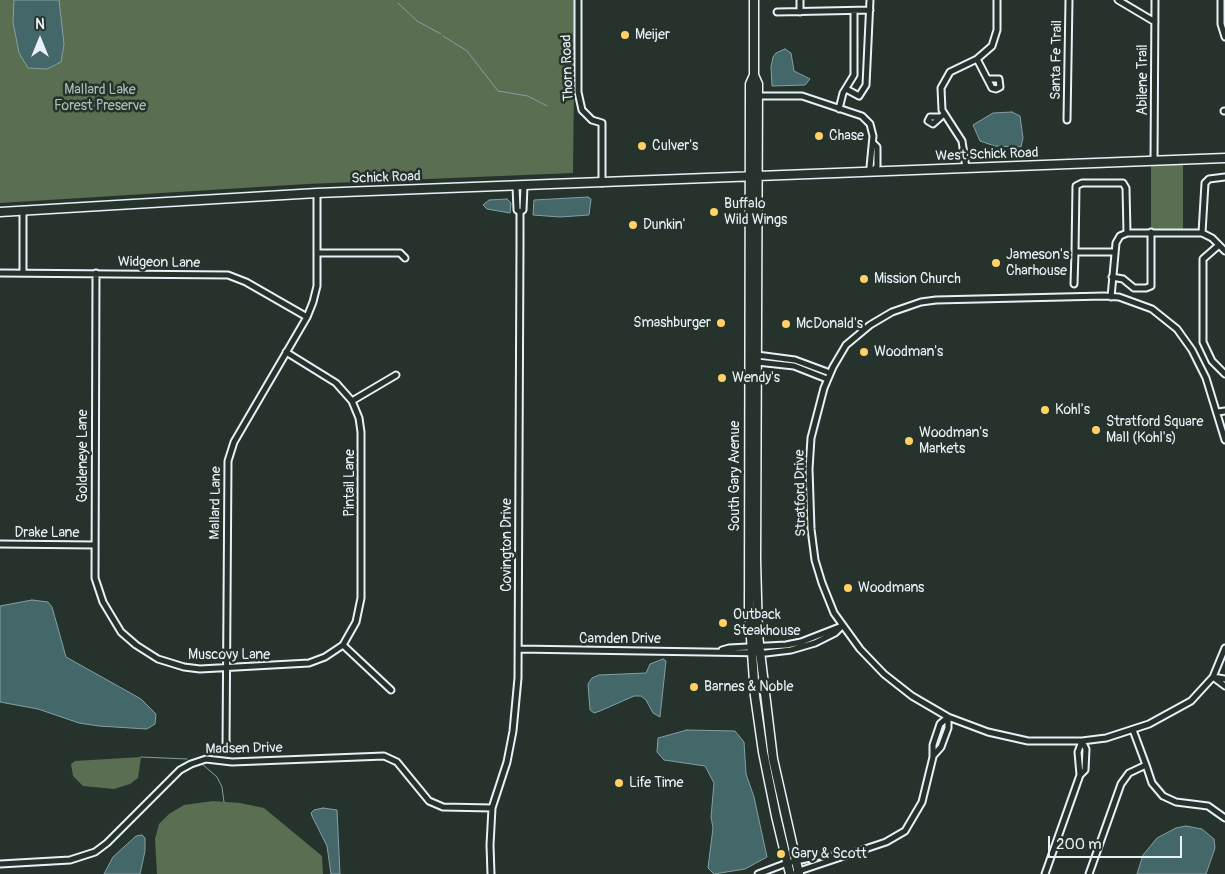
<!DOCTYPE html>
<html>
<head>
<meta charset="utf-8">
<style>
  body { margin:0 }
  #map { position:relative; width:1225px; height:874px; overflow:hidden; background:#26332d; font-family:Pangolin,sans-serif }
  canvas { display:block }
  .north { position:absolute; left:15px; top:15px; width:50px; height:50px; -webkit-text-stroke:4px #26332d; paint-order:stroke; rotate:0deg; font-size:14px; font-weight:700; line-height:20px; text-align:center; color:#e8f1f8 }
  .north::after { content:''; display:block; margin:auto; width:18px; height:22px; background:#e8f1f8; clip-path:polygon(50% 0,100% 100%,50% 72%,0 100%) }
  .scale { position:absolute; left:1048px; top:836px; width:134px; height:22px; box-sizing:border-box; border:2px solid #e8f1f8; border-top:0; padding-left:6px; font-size:15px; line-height:18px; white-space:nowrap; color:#e8f1f8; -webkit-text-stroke:4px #26332d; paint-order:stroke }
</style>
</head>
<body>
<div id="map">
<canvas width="1225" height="874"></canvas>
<div class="north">N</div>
<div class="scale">200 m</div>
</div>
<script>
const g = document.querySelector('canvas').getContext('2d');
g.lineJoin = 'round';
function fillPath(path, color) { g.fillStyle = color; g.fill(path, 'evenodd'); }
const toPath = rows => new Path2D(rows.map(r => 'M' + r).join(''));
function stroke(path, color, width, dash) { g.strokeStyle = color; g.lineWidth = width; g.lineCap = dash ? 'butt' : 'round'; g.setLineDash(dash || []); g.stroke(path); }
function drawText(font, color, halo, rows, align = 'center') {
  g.font = font + ' Pangolin,sans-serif'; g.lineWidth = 5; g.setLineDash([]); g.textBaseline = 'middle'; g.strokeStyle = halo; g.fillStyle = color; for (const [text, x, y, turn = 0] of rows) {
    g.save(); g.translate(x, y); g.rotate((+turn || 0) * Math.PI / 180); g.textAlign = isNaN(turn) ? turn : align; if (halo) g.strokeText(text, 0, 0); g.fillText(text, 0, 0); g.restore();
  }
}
fillPath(toPath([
  [0,0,575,0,573,173,307,184,0,203],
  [1183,161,1183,234,1151,234,1151,162],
  [141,757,138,778,130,784,114,789,83,786,73,776,71,764,75,761],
  [213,801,240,803,264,808,322,856,323,874,157,874,155,839,159,824,169,814,184,805]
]), '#5a6e51');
const water = toPath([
  [14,0,59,0,64,44,61,62,47,69,28,68,19,53,13,22,14,0],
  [785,49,791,53,794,71,810,79,805,85,772,86,771,67,773,57,776,53,785,49],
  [1012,112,1020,116,1023,138,1021,147,995,146,980,141,973,125,993,113,1012,112],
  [588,197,591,199,589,215,560,217,533,215,534,200,588,197],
  [507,199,511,203,510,213,487,209,483,205,489,200,507,199],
  [32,600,48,602,52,607,66,657,141,699,156,714,155,724,147,729,99,726,79,723,38,709,0,702,0,606,32,600],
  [663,659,666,661,660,717,653,713,646,700,641,696,634,696,600,711,594,713,590,710,588,684,592,678,599,675,646,673,650,664,663,659],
  [687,730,735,731,744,742,746,774,754,797,767,857,745,869,714,874,708,868,713,828,711,817,714,783,705,766,664,760,657,752,658,738,687,730],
  [323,808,337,810,340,874,331,874,327,846,312,816,311,813,314,810,323,808],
  [1186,826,1202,829,1214,839,1215,848,1206,874,1137,874,1143,855,1157,838,1176,828,1186,826],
  [142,835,145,838,145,851,140,874,104,874,113,857,136,836,142,835]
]);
fillPath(water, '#44686a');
stroke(water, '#869fa3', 1);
stroke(toPath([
  [398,3,417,21,441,34],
  [443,36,467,51,498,91,528,96,547,106],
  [141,757,187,759],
  [202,764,217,777,222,787,224,802]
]), '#869fa3', 1);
const street = toPath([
  [578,0,578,92,582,110,592,120,602,123,602,183],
  [800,0,800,12],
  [1118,0,1155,22],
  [1221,0,1221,24,1225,37],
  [777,12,870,10],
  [977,59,992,88,996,89,1000,87,999,79,989,79],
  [846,89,859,96,866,85,870,0],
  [758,96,802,96,862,116,870,124,873,136,870,167,873,172],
  [839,109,843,93,854,75,854,11],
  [1224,111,1225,111],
  [939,117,930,117,928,121,933,124,944,114],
  [1067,120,1069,0],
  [1154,161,1155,0],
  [966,168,962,141,942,110,941,88,950,72,977,59,992,46,997,30,997,0],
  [873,172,877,166,877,147,873,143],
  [23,210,23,273],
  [520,212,523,210,524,186],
  [1202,233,1205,183,1209,179,1225,177],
  [1219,245,1203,259,1203,342,1212,361,1225,374],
  [1114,252,1075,252,1076,186,1082,183,1123,183,1126,188,1127,233],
  [317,253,400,253,405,258],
  [0,273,228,275,246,282,307,317],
  [96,273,95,578,103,602,121,632,136,645,158,659,184,667,200,669,309,663,325,657,343,645,356,622,361,598,361,432,359,418,352,401,336,383,286,352],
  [1112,277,1123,279,1134,288,1146,288,1151,286,1151,232],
  [1074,284,1075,252],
  [1111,297,1116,243,1120,236,1127,233,1202,233,1212,238,1225,251],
  [757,355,795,360,830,373],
  [757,362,794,366,827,379],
  [352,401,396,375],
  [1218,412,1225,411],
  [1225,440,1206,378,1192,350,1177,329,1152,309,1119,297,1104,296,936,300,921,302,892,312,870,325,846,345,833,367,824,388,811,438,809,469,811,529,815,560,822,583,834,613,860,649,884,674,912,696,948,717,988,732,1028,741,1082,741,1106,738,1149,724,1191,701,1213,677,1225,648],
  [0,544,94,545],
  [343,645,391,690],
  [519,649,766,653,791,650,815,643,835,633,842,626],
  [722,650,729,648,786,645,801,642,842,626],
  [1213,677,1225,686],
  [1213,677,1225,679],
  [226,746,228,461,234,442,307,317,313,302,317,286,317,193],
  [933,756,941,747,948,728,948,717],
  [1146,765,1152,783,1163,796,1176,802,1208,806,1225,818],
  [1080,775,1078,752,1082,741],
  [0,864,70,860,95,852,107,843,180,770,191,764,206,759,232,762,384,756,397,762,429,801,443,807,492,808],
  [796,872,886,842,905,831,922,802,933,757,933,745,940,724,948,717],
  [491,874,490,845,492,808,507,762,513,731,518,678,520,245,520,212,517,210,516,186],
  [758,874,787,863,824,855,837,857],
  [1045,874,1080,775,1085,770,1086,749,1082,741],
  [1089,874,1121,784,1129,773,1146,765,1133,730]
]);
const secondary = toPath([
  [754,0,754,75,758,84,756,560,758,635,773,759,799,874],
  [754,75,750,84,749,609,755,696,763,752,776,816,790,874],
  [0,212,317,193,1225,158]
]);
stroke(street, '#e8f1f8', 9);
stroke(secondary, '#e8f1f8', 11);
stroke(street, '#26332d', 5);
stroke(secondary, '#26332d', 8);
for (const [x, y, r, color] of [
  [625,35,5,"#ffd166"],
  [819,136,5,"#ffd166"],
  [642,146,5,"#ffd166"],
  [714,212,5,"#ffd166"],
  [633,225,5,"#ffd166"],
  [996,263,5,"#ffd166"],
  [864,279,5,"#ffd166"],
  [721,323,5,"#ffd166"],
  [786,324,5,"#ffd166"],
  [864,352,5,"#ffd166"],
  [722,378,5,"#ffd166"],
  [1045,410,5,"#ffd166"],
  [1096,430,5,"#ffd166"],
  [909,441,5,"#ffd166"],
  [848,588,5,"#ffd166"],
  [723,623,5,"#ffd166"],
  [694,687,5,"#ffd166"],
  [619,783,5,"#ffd166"],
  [781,854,5,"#ffd166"]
]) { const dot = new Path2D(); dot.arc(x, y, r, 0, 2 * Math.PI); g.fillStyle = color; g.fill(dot); stroke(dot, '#26332d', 2); }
drawText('14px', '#e8f1f8', '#26332d', [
  ["Meijer",635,35],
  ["Chase",829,136],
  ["Culver's",652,146],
  ["Buffalo",724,204],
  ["Wild Wings",724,220],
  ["Dunkin'",643,225],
  ["Jameson's",1006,255],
  ["Charhouse",1006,271],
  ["Mission Church",874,279],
  ["Smashburger",711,323,"right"],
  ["McDonald's",796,324],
  ["Woodman's",874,352],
  ["Wendy's",732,378],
  ["Kohl's",1055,410],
  ["Stratford Square",1106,422],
  ["Mall (Kohl's)",1106,438],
  ["Woodman's",919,433],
  ["Markets",919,449],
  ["Woodmans",858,588],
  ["Outback",733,615],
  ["Steakhouse",733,631],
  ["Barnes & Noble",704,687],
  ["Life Time",629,783],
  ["Gary & Scott",791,854]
], 'left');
drawText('14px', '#e8f1f8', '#26332d', [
  ["Santa Fe Trail",1057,60,-89],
  ["Thorn Road",568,68,-92],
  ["Abilene Trail",1143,80,-90],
  ["West Schick Road",987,155,-2],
  ["Schick Road",386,178,-2],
  ["Widgeon Lane",159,263,1],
  ["Goldeneye Lane",83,456,-90],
  ["South Gary Avenue",735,476,-90],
  ["Pintail Lane",350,483,-90],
  ["Stratford Drive",801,493,-91],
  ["Mallard Lane",216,503,-89],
  ["Drake Lane",47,533],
  ["Covington Drive",507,545,-90],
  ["Camden Drive",620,639],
  ["Muscovy Lane",229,655],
  ["Madsen Drive",244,749,-1]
]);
drawText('14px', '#afbdb5', '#26332d', [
  ["Mallard Lake",100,90],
  ["Forest Preserve",100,106]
]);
</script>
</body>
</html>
